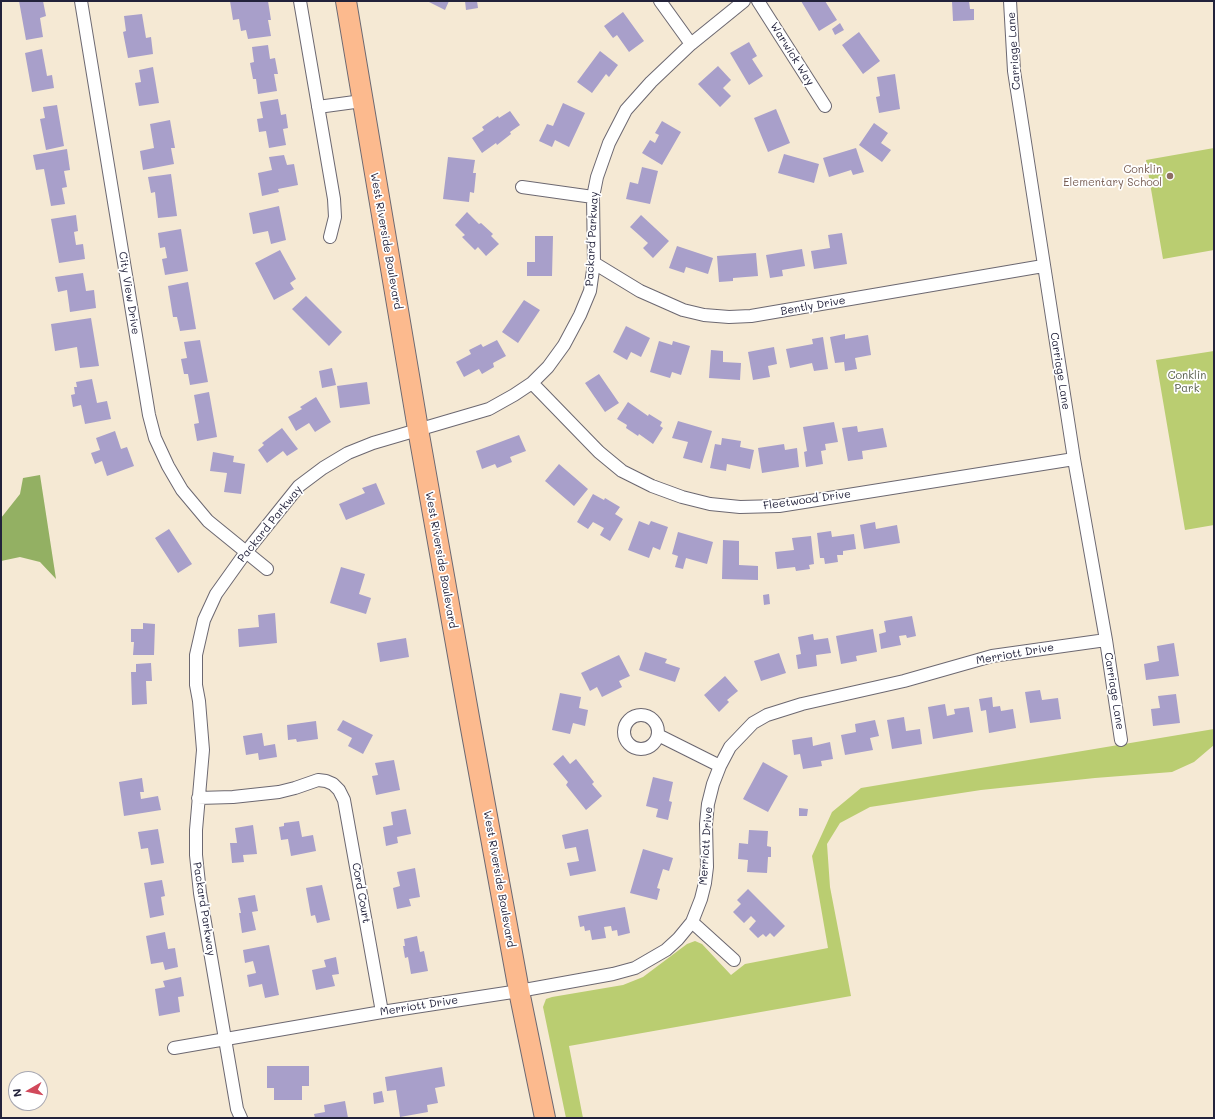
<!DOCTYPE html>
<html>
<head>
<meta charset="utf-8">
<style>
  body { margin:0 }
  #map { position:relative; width:1215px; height:1119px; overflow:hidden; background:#f5e9d4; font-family:Mali,sans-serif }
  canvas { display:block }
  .frame { position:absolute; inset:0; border:2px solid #22223b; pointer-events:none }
  .north { position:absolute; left:8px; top:1071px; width:40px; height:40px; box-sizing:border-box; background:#fff; border:1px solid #a7a7b1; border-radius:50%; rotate:261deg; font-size:11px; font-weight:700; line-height:16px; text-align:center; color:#22223b }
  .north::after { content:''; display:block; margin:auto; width:14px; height:18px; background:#d1495b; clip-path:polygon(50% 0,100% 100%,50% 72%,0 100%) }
</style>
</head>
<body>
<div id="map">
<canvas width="1215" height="1119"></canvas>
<div class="frame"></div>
<div class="north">N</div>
</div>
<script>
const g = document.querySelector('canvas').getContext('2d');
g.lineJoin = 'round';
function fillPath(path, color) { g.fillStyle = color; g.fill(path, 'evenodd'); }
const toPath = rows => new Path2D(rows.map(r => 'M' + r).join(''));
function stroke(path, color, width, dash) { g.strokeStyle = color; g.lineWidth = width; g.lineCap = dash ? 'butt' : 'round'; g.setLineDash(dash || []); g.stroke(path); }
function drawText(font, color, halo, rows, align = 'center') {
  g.font = font + ' Mali,sans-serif'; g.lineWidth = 3.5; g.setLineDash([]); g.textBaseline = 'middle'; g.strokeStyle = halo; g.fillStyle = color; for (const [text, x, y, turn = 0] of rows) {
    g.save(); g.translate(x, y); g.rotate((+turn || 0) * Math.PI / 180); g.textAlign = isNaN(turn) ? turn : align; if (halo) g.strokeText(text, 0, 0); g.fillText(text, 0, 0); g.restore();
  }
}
fillPath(toPath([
  [1214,148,1214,250,1163,259,1146,160],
  [1214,351,1214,525,1185,530,1156,360],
  [1214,729,1214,745,1194,762,1172,772,1095,778,981,790,870,807,840,823,827,844,830,887,851,996,569,1046,583,1118,566,1118,543,1007,546,999,552,997,623,985,643,977,687,944,695,941,702,944,731,975,745,964,828,948,812,856,832,812,861,788]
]), '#bacd71');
fillPath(toPath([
  [40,475,56,579,40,562,20,557,1,561,1,518,20,494,23,478]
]), '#93b063');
fillPath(toPath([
  [19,1,43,1,46,16,40,18,43,37,26,40],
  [230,1,268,1,271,20,268,20,271,36,248,39,246,30,241,31,239,19,233,20],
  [427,1,449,1,445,10],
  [465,1,477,1,478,8,466,10],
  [801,1,825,1,837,20,819,31],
  [952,1,969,1,970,9,974,9,974,20,953,21],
  [623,12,644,41,629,52,617,35,613,38,604,26],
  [142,14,146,38,151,37,153,54,128,58,123,32,126,31,124,16],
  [840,23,844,30,835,35,832,29],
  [859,32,880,61,863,74,842,45],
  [749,42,757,56,752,59,763,76,749,85,730,53],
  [268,45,270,59,275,58,278,74,274,74,277,91,258,94,256,79,253,79,250,63,254,62,252,47],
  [42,49,47,76,52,75,54,88,32,92,25,53],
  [600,51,618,65,609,77,606,74,592,93,577,82],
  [718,66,731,80,723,88,731,96,720,107,698,84],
  [153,67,159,103,139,106,135,83,141,82,139,70],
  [895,74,900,109,879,113,876,97,880,96,877,77],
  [278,99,281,115,286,114,288,128,283,129,286,145,269,148,266,131,259,132,257,119,263,118,260,102],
  [563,103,585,113,569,147,555,140,552,147,539,141,547,124,553,126],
  [57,105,64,146,46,150,40,119,45,118,43,107],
  [776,109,790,143,768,152,754,118],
  [510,111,520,125,510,132,511,134,497,145,496,143,482,153,472,138,484,130,482,127,498,116,499,118],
  [170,120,175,148,171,148,174,164,143,170,140,151,154,148,150,124],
  [662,121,681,132,662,165,642,153,650,140,655,143,659,135,655,133],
  [874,123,888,133,881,143,891,150,882,162,859,145],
  [856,148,864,172,853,175,851,170,829,177,823,158],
  [67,149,70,170,64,171,67,187,62,188,65,204,51,206,44,169,36,170,33,155],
  [784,154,819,164,814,183,778,173],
  [284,155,287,165,294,164,298,185,278,189,279,192,262,196,258,173,272,170,269,157],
  [448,157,475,160,473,173,476,173,474,193,470,192,469,202,443,199],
  [642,167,658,171,650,204,626,199,630,182,638,184],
  [171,174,177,216,158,218,155,192,151,193,148,177],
  [279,206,286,240,271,244,268,231,253,234,249,213],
  [467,212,479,224,481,223,493,234,491,236,499,244,486,256,478,247,475,250,462,237,465,235,455,225],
  [76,215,78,231,74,232,76,245,83,244,85,259,59,263,51,219],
  [641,215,669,241,653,258,643,248,648,243,630,227],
  [181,229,188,271,165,275,162,259,167,258,165,247,160,248,158,233],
  [842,233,847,264,814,269,811,251,830,248,828,235],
  [535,236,553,236,552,276,527,276,527,262,535,262],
  [677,246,713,258,708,274,686,267,684,273,669,268],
  [802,249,805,266,782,270,783,276,770,278,766,255],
  [280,250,296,279,290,283,294,289,274,300,255,263],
  [756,253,758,276,733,278,733,281,719,282,717,256],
  [83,273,86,291,94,290,96,308,70,312,67,290,58,292,55,277],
  [188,282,196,329,180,331,177,317,173,317,168,286],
  [306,296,342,332,329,346,292,309],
  [524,300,540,310,518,343,502,332],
  [91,318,99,366,80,368,77,347,55,351,51,324],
  [626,326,650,338,641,357,631,352,627,360,613,352],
  [845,334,845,339,868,335,871,355,855,358,857,369,845,371,844,362,835,363,830,337],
  [823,337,828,369,814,371,812,363,790,368,786,349,813,344,812,339],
  [200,340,208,382,190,385,188,374,184,374,181,359,187,358,184,342],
  [497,340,506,356,493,363,494,367,482,374,479,369,464,377,456,362,471,354,469,350,481,344,483,347],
  [659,341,672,345,673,341,690,346,681,375,672,372,670,378,650,372],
  [774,347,777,364,768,366,770,377,753,380,748,352],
  [711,350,723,351,723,362,741,363,740,380,709,378],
  [332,368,336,385,322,388,319,371],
  [599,374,619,403,605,412,585,383],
  [92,379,97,403,107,401,111,419,85,424,81,405,73,407,71,395,75,394,74,387,77,387,76,382],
  [367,382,370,404,340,408,337,386],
  [209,392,217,437,197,441,194,424,199,423,194,395],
  [316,397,331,422,315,432,309,423,296,431,288,417,302,409,300,407],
  [628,402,648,416,649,414,662,422,660,426,663,428,653,444,639,434,638,436,626,428,627,425,617,419],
  [678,421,712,431,702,463,683,458,688,442,672,438],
  [834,422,838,442,825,444,826,450,821,451,823,464,806,467,804,452,807,451,803,427],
  [857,426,858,432,883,428,887,447,862,451,863,459,848,461,842,428],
  [282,428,298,449,287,456,283,451,267,463,258,450,264,445,262,443],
  [115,431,121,449,127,447,134,466,107,476,102,461,95,464,91,453,100,450,96,438],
  [519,435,526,451,510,457,512,462,497,468,495,464,482,469,476,451],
  [722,438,741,441,740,447,754,450,750,469,727,464,726,471,710,468,715,444,721,445],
  [784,444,785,450,797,448,799,467,762,473,758,448],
  [213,452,234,456,233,462,245,464,241,494,224,492,227,473,210,471],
  [559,464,588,489,574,506,545,481],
  [376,483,385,504,346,520,339,504,365,493,362,488],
  [593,494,604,500,605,498,620,507,615,514,623,519,610,541,600,535,604,528,593,522,588,529,577,522],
  [639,521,649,525,651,521,668,527,660,550,653,547,649,558,628,550],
  [875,522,876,529,897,525,900,543,864,549,860,525],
  [169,529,192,564,178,573,155,538],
  [831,531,832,537,854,534,856,549,843,551,843,555,837,555,838,562,825,564,824,558,820,558,817,533],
  [678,532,713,542,707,564,686,558,683,569,675,567,678,556,672,554],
  [811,536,814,564,809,565,810,569,796,571,795,567,777,569,775,552,794,550,792,538],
  [723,540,739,541,739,565,758,566,758,580,722,579],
  [341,567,365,574,359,594,371,598,366,614,330,603],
  [769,594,770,604,764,605,763,595],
  [275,613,277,643,239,647,238,629,259,627,258,615],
  [912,616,916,636,907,638,906,635,899,636,901,645,881,649,879,634,886,632,884,621],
  [143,623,155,624,154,655,133,655,134,642,131,642,131,629,143,629],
  [873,629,877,652,856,656,857,661,841,664,836,636],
  [813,634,814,640,828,638,831,653,816,655,817,666,798,669,796,655,801,654,798,637],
  [406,638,409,657,380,662,377,643],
  [1174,643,1179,676,1146,680,1144,664,1159,661,1157,646],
  [645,652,667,659,665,663,680,668,675,682,639,670],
  [779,653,786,673,761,681,754,661],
  [619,655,630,676,619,681,622,687,602,697,597,687,590,691,581,673],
  [151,663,152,681,146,681,147,704,132,705,131,672,136,672,136,664],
  [725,676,738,691,727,700,729,702,719,712,704,695],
  [1040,690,1042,700,1058,698,1061,719,1030,723,1025,692],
  [560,693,581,697,579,708,588,710,585,726,573,723,570,734,552,730],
  [1176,694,1180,723,1153,726,1151,709,1160,708,1158,696],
  [992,697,993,707,1000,706,1001,711,1013,709,1016,728,989,733,986,710,981,711,979,699],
  [945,704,947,716,955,714,954,709,969,707,973,732,933,739,928,707],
  [904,717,906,731,920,729,922,744,892,749,887,720],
  [343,720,373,735,363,754,348,746,352,738,337,730],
  [875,720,879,736,870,738,873,750,845,755,841,735,856,732,855,724],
  [316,721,318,739,297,742,296,739,288,740,287,725],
  [262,733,264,746,275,744,277,757,259,760,258,753,246,755,243,736],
  [812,737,813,746,830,742,833,759,821,761,822,766,803,769,800,754,794,755,792,740],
  [563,755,570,764,576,759,594,782,592,784,602,796,586,810,566,785,568,782,553,764],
  [394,760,400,790,376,795,372,776,378,775,375,763],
  [763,762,788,776,768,812,743,799],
  [653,777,673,782,669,801,672,802,668,820,656,817,658,809,646,806],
  [142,778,144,792,140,792,141,799,158,796,161,810,124,816,119,782],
  [799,808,808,809,807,816,799,816],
  [406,809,411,834,397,837,398,843,386,846,383,827,393,825,391,812],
  [299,821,302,837,313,835,316,851,291,856,288,839,281,840,279,827,284,826,284,823],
  [253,825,257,854,243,855,244,862,232,863,230,843,237,843,235,828],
  [158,829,164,863,151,865,148,848,141,849,138,832],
  [588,829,596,871,570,876,567,863,579,861,576,847,565,849,562,835],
  [749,830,768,831,767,846,771,847,771,857,768,857,767,873,747,872,748,860,738,859,739,843,748,844],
  [643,849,673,858,669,871,663,869,657,888,660,889,657,900,630,893],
  [415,868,420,897,409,899,411,906,397,909,393,888,400,886,397,872],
  [162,880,165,896,161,897,164,915,150,918,144,883],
  [322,885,330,920,317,923,315,915,311,916,306,888],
  [748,889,785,926,774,937,770,933,766,937,763,934,758,938,749,929,756,921,751,916,744,923,733,912,741,904,737,900],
  [255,895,258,911,252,912,256,930,242,933,239,913,241,913,238,898],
  [625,907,630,933,618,936,617,930,612,931,611,926,604,927,606,938,592,940,590,930,585,931,584,926,580,927,578,916],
  [165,932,168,949,175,948,178,967,165,970,163,962,151,964,146,936],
  [417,936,420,952,424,951,428,971,411,974,408,957,405,958,403,946,405,946,404,939],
  [269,945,279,995,265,998,262,984,249,987,247,975,256,973,253,961,245,963,243,950],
  [336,957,339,974,332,975,335,986,316,990,312,970,326,967,324,960],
  [181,977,184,996,178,997,180,1012,159,1016,155,989,165,987,163,981],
  [267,1066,309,1066,309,1086,302,1086,302,1100,274,1100,274,1088,267,1088],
  [442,1067,445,1086,435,1088,438,1103,427,1105,428,1112,400,1117,396,1090,387,1091,385,1077],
  [382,1091,384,1102,374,1104,373,1093],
  [345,1101,348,1118,315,1118,314,1114,325,1112,324,1105]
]), '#a89fca');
const street = toPath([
  [81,1,149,415,155,438,168,466,182,490,208,521,267,569],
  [300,1,334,199,335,217,330,237],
  [660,1,691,44],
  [758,1,825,106],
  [1010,1,1014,71,1074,459,1106,640,1121,740],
  [318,107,362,101],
  [522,187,593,197],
  [594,263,640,291,683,310,704,315,729,317,751,316,1043,266],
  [532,383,599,452,622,471,652,486,682,497,710,504,740,507,779,506,1074,459],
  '624 732a17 17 0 1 1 34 0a17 17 0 1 1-34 0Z',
  [658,735,720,766],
  [198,798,233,797,279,792,295,788,318,780,326,781,333,784,339,790,344,800,382,1012],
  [692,922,734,960],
  [174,1048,382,1012,519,991,613,974,635,968,666,950,678,939,692,922,701,899,705,883,707,867,706,824,708,804,713,784,720,766,730,747,753,723,767,715,802,704,904,681,992,656,1106,640],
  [241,1118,237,1109,200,893,196,855,196,830,203,750,199,701,196,685,196,655,204,620,216,594,246,552,299,486,323,468,348,453,373,443,489,409,514,395,532,383,548,367,564,345,580,315,590,291,594,263,593,197,597,177,609,143,626,110,651,82,691,44,744,1]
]);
const primary = toPath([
  [346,1,418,429,470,723,519,991,545,1118]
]);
stroke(street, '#6c6871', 14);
stroke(primary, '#6c6871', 22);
stroke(street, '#fff', 12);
stroke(primary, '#fcba8e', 20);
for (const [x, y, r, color] of [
  [1170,176,4,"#8d6e63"]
]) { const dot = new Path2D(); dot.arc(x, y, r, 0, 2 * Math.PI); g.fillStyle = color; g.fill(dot); stroke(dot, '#fff', 1.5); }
drawText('11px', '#22223b', '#fff', [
  ["Carriage Lane",1014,51,-94],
  ["Warwick Way",792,54,58],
  ["Packard Parkway",592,239,-87],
  ["West Riverside Boulevard",386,241,80],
  ["City View Drive",129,293,81],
  ["Bently Drive",813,306,-10],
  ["Carriage Lane",1060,371,81],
  ["Fleetwood Drive",807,500,-8],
  ["Packard Parkway",270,524,-51],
  ["West Riverside Boulevard",441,560,80],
  ["Merriott Drive",1015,654,-10],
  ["Carriage Lane",1114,691,81],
  ["Merriott Drive",706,846,-86],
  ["West Riverside Boulevard",499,879,80],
  ["Cord Court",361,893,80],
  ["Packard Parkway",204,909,81],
  ["Merriott Drive",419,1006,-9]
]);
drawText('11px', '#785e54', '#fff', [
  ["Conklin",1162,170],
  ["Elementary School",1162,183]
], 'right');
drawText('11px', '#575e4e', '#fff', [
  ["Conklin",1187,376],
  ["Park",1187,389]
]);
</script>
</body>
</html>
